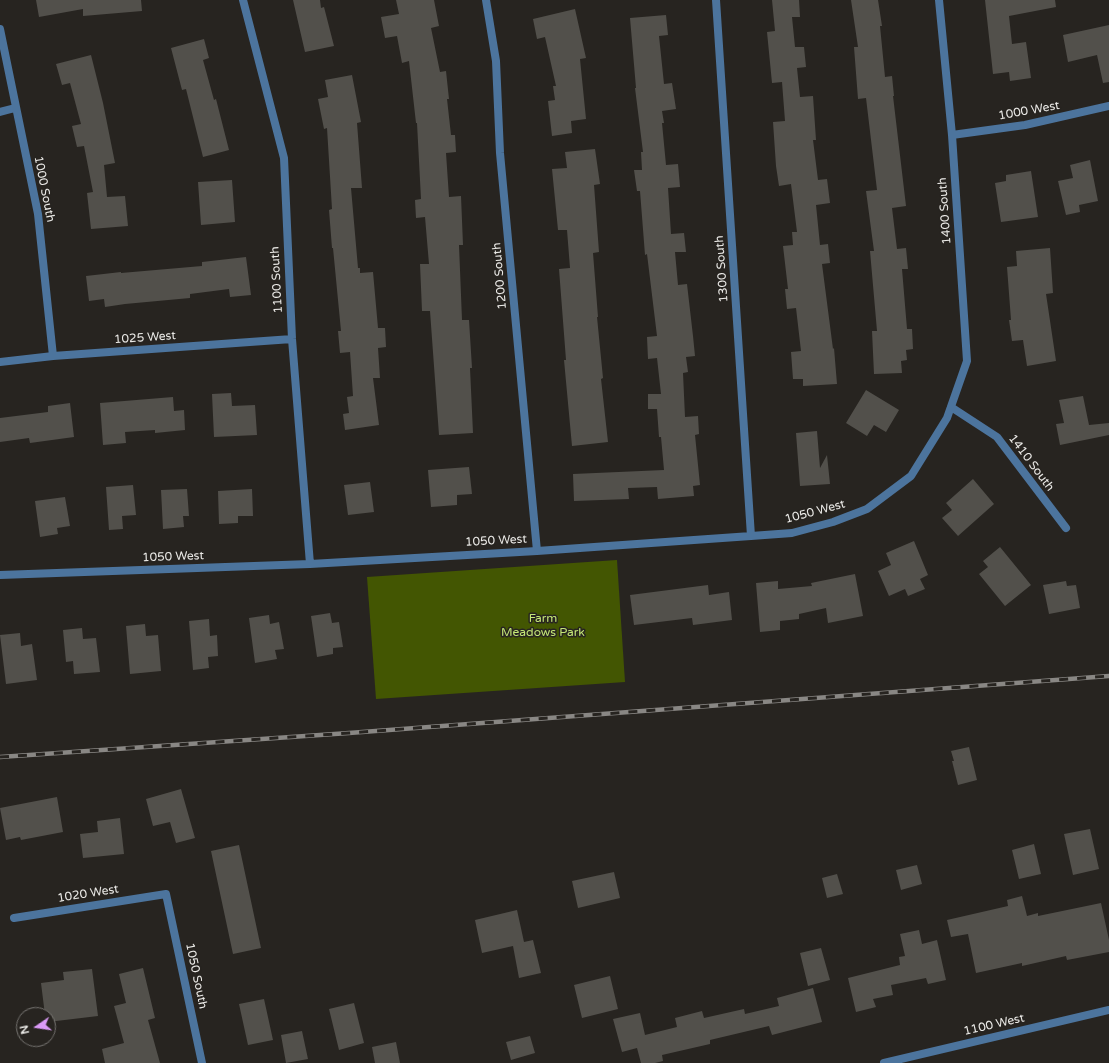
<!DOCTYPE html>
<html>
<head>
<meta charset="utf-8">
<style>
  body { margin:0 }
  #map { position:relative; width:1109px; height:1063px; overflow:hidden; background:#272420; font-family:"Varela Round",sans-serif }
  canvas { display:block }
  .north { position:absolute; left:16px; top:1007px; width:40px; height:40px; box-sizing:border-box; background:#272420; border:1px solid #757370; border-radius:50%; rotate:257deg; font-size:11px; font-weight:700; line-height:16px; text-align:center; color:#ebeae7 }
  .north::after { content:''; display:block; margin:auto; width:14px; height:18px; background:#da9af6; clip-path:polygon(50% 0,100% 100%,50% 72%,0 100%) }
</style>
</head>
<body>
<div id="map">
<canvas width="1109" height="1063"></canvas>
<div class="north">N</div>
</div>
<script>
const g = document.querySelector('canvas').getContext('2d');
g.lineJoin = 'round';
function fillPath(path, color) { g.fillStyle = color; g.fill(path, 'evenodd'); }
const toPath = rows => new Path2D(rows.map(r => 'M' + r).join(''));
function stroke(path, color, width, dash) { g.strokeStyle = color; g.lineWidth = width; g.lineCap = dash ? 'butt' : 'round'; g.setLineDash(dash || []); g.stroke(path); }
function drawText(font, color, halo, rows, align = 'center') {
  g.font = font + ' "Varela Round",sans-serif'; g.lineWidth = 3; g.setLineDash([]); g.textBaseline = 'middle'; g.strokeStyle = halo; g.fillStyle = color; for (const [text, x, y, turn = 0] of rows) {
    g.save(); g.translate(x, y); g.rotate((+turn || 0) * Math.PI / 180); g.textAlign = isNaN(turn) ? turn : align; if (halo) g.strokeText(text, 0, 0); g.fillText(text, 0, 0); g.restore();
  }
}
fillPath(toPath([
  [617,560,625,682,376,699,367,577]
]), '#435602');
fillPath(toPath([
  [36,0,141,0,142,11,83,16,83,9,39,17],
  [293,0,320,0,321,8,324,7,334,46,305,52],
  [396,0,434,0,439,26,431,28,440,72,446,71,449,99,447,99,451,135,455,135,456,152,446,153,449,197,461,196,463,245,459,245,462,320,469,320,472,368,470,368,473,433,439,435,430,311,422,311,420,264,429,264,425,217,416,218,415,200,421,199,417,123,416,123,409,61,402,63,397,36,385,38,381,17,399,14],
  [772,0,799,0,800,17,792,17,795,47,804,47,806,67,797,68,800,97,813,96,816,140,813,140,818,180,827,179,830,203,816,205,820,245,828,244,830,263,822,264,833,349,834,348,837,384,803,386,803,379,793,379,791,352,801,351,796,308,787,309,785,289,788,289,783,246,793,245,792,232,797,232,791,184,779,186,776,166,773,122,785,121,782,82,772,83,767,32,775,31],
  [851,0,878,0,882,26,880,26,885,77,892,76,894,96,893,96,906,206,892,208,897,249,906,248,908,269,902,269,907,329,912,329,913,349,906,350,907,360,901,361,902,373,874,374,872,331,877,331,870,251,874,251,866,191,877,190,866,98,858,99,854,47,858,47],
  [985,0,1055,0,1056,7,1009,16,1012,44,1026,42,1031,78,1010,81,1009,72,993,74],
  [575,9,586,58,580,59,586,119,571,121,572,133,552,136,548,101,555,100,553,86,556,86,545,37,537,39,533,19],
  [666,15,668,35,659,36,664,84,672,83,676,109,662,111,664,123,662,123,666,165,678,164,680,187,668,188,671,234,684,233,686,252,675,252,678,285,687,284,693,336,695,356,686,357,688,372,683,373,685,417,698,416,699,434,695,435,700,485,693,486,694,496,658,499,657,487,628,488,629,499,574,501,573,474,664,470,661,437,659,437,657,409,648,409,648,394,661,394,657,358,648,359,647,337,657,336,647,254,645,255,640,191,637,191,634,170,642,170,641,152,643,152,635,88,636,88,630,18],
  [1109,25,1109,82,1103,83,1097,55,1068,62,1063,35],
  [204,39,209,58,203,60,214,100,216,99,229,150,203,157,186,89,182,90,171,48],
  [91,55,103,103,115,163,104,165,107,197,125,196,128,226,91,229,87,193,93,192,84,146,77,147,72,126,81,124,70,83,62,85,56,64],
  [352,75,361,122,357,123,362,188,351,188,358,268,360,268,360,273,373,272,378,328,385,328,386,347,378,348,380,378,373,378,379,425,345,430,343,414,349,413,347,397,353,396,350,352,340,353,338,331,341,331,333,248,332,248,329,210,332,209,327,128,324,129,318,99,328,97,325,80],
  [595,149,600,184,594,185,599,252,593,253,598,317,597,317,603,378,601,379,608,442,572,446,564,360,566,360,559,269,570,268,567,230,558,230,552,169,567,168,565,152],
  [1090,160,1098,201,1079,205,1080,212,1066,215,1058,181,1073,178,1070,165],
  [1031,171,1038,217,1001,222,995,183,1006,181,1006,175],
  [232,180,235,222,201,225,198,182],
  [1050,248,1053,293,1046,294,1056,361,1027,366,1023,340,1012,341,1009,320,1011,320,1007,267,1017,266,1016,251],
  [246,257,251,295,230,297,229,289,190,294,190,298,125,304,105,307,104,299,89,301,86,276,121,272,121,273,202,266,202,262],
  [866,390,899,410,886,432,874,425,867,436,846,423],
  [231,393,232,406,255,405,257,435,214,437,212,394],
  [1083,396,1089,425,1109,423,1109,435,1060,445,1056,424,1064,423,1059,400],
  [173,397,174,411,184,410,185,430,155,433,155,430,125,432,126,443,103,445,100,403],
  [70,403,74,437,30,443,29,438,0,442,0,418,48,412,48,406],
  [817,431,820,468,827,455,830,484,800,486,796,433],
  [469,467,472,494,457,495,457,505,431,507,428,470],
  [973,479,994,504,958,536,942,518,952,510,946,503],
  [370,482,374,512,348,515,344,485],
  [133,485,136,515,122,516,123,529,109,530,106,487],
  [187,489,189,516,183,516,184,527,163,529,161,490],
  [252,489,253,516,238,516,238,523,219,524,218,491],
  [65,497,70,526,57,528,58,534,40,537,35,501],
  [914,541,928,575,920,579,925,589,908,596,905,589,889,596,878,571,891,565,886,553],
  [1000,547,1031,585,1005,606,979,574,988,567,983,561],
  [855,574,863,616,828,623,826,608,799,614,799,619,780,621,780,630,760,632,756,583,778,581,778,589,812,586,811,583],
  [1066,581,1067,586,1076,585,1080,608,1049,614,1043,585],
  [708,585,709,595,729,592,732,620,693,625,692,618,634,625,630,595],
  [330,613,332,623,339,622,343,647,333,648,333,654,317,657,311,616],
  [269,615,270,624,279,622,284,649,275,650,277,659,255,663,249,618],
  [209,619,210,636,217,635,218,656,208,657,209,668,193,670,189,621],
  [145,624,146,636,158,635,161,671,130,674,126,626],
  [82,628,83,639,96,638,100,672,74,674,73,661,66,662,63,630],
  [20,633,21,646,32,644,37,680,6,684,0,635],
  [969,747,977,780,958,785,952,761,954,761,951,751],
  [181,789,195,838,176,843,170,822,153,826,146,799],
  [57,797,63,832,21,840,20,837,6,840,0,808],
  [120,818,124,854,83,858,80,834,98,832,97,821],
  [1090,829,1099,869,1073,875,1064,834],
  [1034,844,1041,874,1019,879,1012,850],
  [239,845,261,948,233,954,211,851],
  [917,865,922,884,901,890,896,870],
  [614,872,620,898,578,908,572,881],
  [837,874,843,894,827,898,822,878],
  [1022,896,1027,916,1038,913,1038,916,1101,903,1109,940,1109,952,1067,960,1066,956,1022,966,1022,963,976,973,968,934,951,937,947,920,1008,906,1007,900],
  [517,910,524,942,533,940,541,973,519,978,513,946,482,953,475,920],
  [919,930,922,944,937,940,946,980,928,984,926,978,891,985,893,995,873,999,876,1007,856,1012,848,978,900,965,899,957,905,956,900,934],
  [821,948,830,980,808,986,800,953],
  [143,968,155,1018,148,1020,160,1063,105,1063,102,1049,124,1043,114,1006,126,1003,119,974],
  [92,969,98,1016,48,1022,48,1015,45,1015,41,983,64,980,63,972],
  [610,976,618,1009,582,1018,574,985],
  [813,988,822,1022,772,1035,769,1026,710,1040,710,1044,662,1055,663,1061,655,1063,641,1063,637,1048,622,1052,613,1019,640,1013,645,1035,677,1027,675,1018,702,1011,704,1018,744,1009,745,1014,779,1006,777,998],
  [264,999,273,1040,248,1045,239,1004],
  [354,1003,364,1043,339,1050,329,1009],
  [302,1031,308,1059,286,1063,281,1035],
  [530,1036,535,1053,511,1060,506,1042],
  [396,1042,400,1063,375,1063,372,1047]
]), '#52504b');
stroke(toPath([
  [243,0,284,158,292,339,310,564],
  [486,0,496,61,500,153,537,551],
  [716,0,751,536],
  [0,29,38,214,53,356],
  [0,112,15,108],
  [952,135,1025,125,1109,106],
  [0,362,53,356,292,339],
  [951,407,997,437,1066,528],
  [0,575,310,564,537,551,751,536,792,533,833,522,867,509,911,476,947,418,967,361,952,135,939,0],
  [14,918,166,894,202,1063]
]), '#4c749d', 8);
stroke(toPath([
  [884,1063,1109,1010]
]), '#4c749d', 8);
const rail = toPath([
  [0,757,349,733,1109,676]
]);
stroke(rail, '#898784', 4.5);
stroke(rail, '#272420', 3, [9]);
drawText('12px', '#ebeae7', '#272420', [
  ["1000 West",1029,111,-10],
  ["1000 South",44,189,79],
  ["1400 South",945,211,-94],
  ["1300 South",722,269,-94],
  ["1200 South",500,276,-95],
  ["1100 South",277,280,-93],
  ["1025 West",145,338,-4],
  ["1410 South",1031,463,53],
  ["1050 West",815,512,-15],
  ["1050 West",496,541,-3],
  ["1050 West",173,557,-2],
  ["1020 West",88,894,-9],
  ["1050 South",196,976,78],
  ["1100 West",994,1025,-13]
]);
drawText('12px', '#c4e676', '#272420', [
  ["Farm",543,619],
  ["Meadows Park",543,633]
]);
</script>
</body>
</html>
